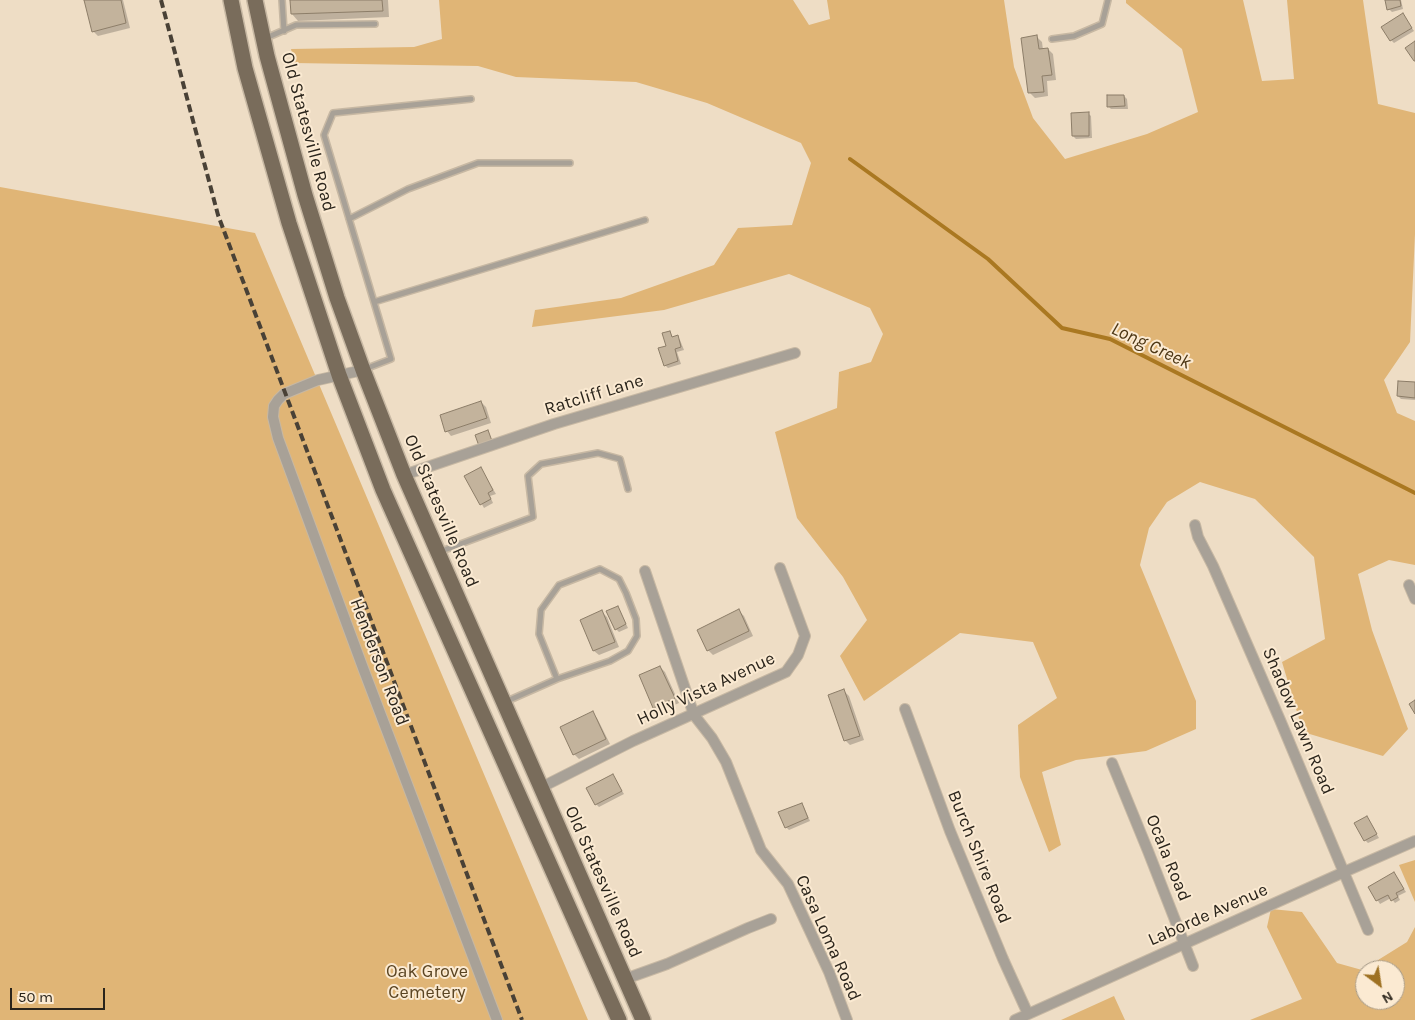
<!DOCTYPE html>
<html>
<head>
<meta charset="utf-8">
<style>
  body { margin:0 }
  #map { position:relative; width:1415px; height:1020px; overflow:hidden; background:#eeddc5; font-family:Karla,sans-serif }
  canvas { display:block }
  .north { position:absolute; left:1355px; top:960px; width:50px; height:50px; box-sizing:border-box; background:#fbead2; border:1px solid #a79b89; border-radius:50%; rotate:149deg; font-size:14px; font-weight:700; line-height:20px; text-align:center; color:#2a241b }
  .north::after { content:''; display:block; margin:auto; width:18px; height:22px; background:#9e7122; clip-path:polygon(50% 0,100% 100%,50% 72%,0 100%) }
  .scale { position:absolute; left:10px; top:988px; width:95px; height:22px; box-sizing:border-box; border:2px solid #2a241b; border-top:0; padding-left:6px; font-size:15px; line-height:18px; white-space:nowrap; color:#2a241b; -webkit-text-stroke:4px #fbead2; paint-order:stroke }
</style>
</head>
<body>
<div id="map">
<canvas width="1415" height="1020"></canvas>
<div class="north">N</div>
<div class="scale">50 m</div>
</div>
<script>
const g = document.querySelector('canvas').getContext('2d');
g.lineJoin = 'round';
function fillPath(path, color) { g.fillStyle = color; g.fill(path, 'evenodd'); }
const toPath = rows => new Path2D(rows.map(r => 'M' + r).join(''));
function stroke(path, color, width, dash) { g.strokeStyle = color; g.lineWidth = width; g.lineCap = dash ? 'butt' : 'round'; g.setLineDash(dash || []); g.stroke(path); }
function drawText(font, color, halo, rows, align = 'center') {
  g.font = font + ' Karla,sans-serif'; g.lineWidth = 4; g.setLineDash([]); g.textBaseline = 'middle'; g.strokeStyle = halo; g.fillStyle = color; for (const [text, x, y, turn = 0] of rows) {
    g.save(); g.translate(x, y); g.rotate((+turn || 0) * Math.PI / 180); g.textAlign = isNaN(turn) ? turn : align; if (halo) g.strokeText(text, 0, 0); g.fillText(text, 0, 0); g.restore();
  }
}
fillPath(toPath([
  [439,0,793,0,809,25,830,19,827,0,1004,0,1014,67,1033,118,1065,159,1147,134,1198,112,1182,49,1126,3,1126,0,1243,0,1262,81,1294,79,1287,0,1363,0,1378,104,1415,113,1415,234,1410,342,1384,380,1397,413,1415,421,1415,565,1389,560,1358,574,1372,630,1408,729,1383,756,1303,732,1282,662,1325,639,1314,557,1255,499,1200,482,1167,502,1149,528,1140,565,1196,701,1196,729,1146,751,1076,760,1042,772,1061,845,1049,852,1020,777,1018,725,1057,698,1033,642,960,633,864,701,840,656,867,620,843,577,797,518,775,432,837,408,839,372,871,362,883,334,870,308,789,274,664,310,532,327,535,310,621,298,714,265,738,228,792,225,811,163,801,143,707,103,636,82,516,77,478,66,294,63,291,49,414,47,442,39],
  [0,187,255,233,588,1020,0,1020],
  [1415,860,1415,902,1399,865],
  [1271,909,1302,912,1337,963,1362,970,1407,942,1415,927,1415,1020,1250,1020,1302,999,1267,927],
  [1365,970,1395,970,1395,1000,1365,1000],
  [1114,996,1125,1020,1061,1020]
]), '#e0b576');
fillPath(toPath([
  [85,0,123,0,130,28,98,36,93,31],
  [291,0,388,0,389,17,298,21,292,14],
  [1386,0,1401,0,1403,9,1392,12,1389,9],
  [1403,15,1414,31,1394,43,1391,40],
  [1037,37,1042,42,1043,50,1048,49,1053,54,1056,80,1047,81,1048,96,1035,98,1030,93],
  [1124,96,1127,99,1128,109,1111,109,1108,106],
  [1088,113,1091,116,1092,138,1076,139,1073,136],
  [670,332,673,338,677,337,680,340,684,350,677,352,681,364,668,368,665,365],
  [1415,383,1415,400,1401,399,1398,396],
  [481,402,486,407,491,423,451,436,447,431],
  [480,468,496,494,490,496,493,503,484,508,466,476],
  [618,607,628,628,619,632,616,629],
  [739,611,744,616,753,636,713,655,708,650],
  [602,612,607,617,619,647,599,655,594,651],
  [660,667,665,672,679,703,659,712,654,707],
  [844,691,849,696,864,740,850,745,845,740],
  [592,713,597,718,610,744,579,759,574,754],
  [613,776,624,794,599,807,596,804],
  [801,804,804,807,810,821,789,830,786,827],
  [1367,818,1379,838,1368,843,1365,840],
  [1394,873,1406,892,1398,896,1400,900,1395,903,1391,898,1380,904,1369,887]
]), '#0003');
stroke(toPath([
  [850,159,988,259,1062,328,1110,339,1415,493]
]), '#aa7821', 4);
const building = toPath([
  [84,0,121,0,126,23,92,32,84,0],
  [290,0,382,0,383,11,291,14,290,0],
  [1385,0,1400,0,1401,6,1387,10,1385,0],
  [1403,13,1412,28,1390,41,1381,27,1403,13],
  [1037,35,1039,49,1048,48,1052,75,1042,76,1044,92,1028,93,1021,38,1037,35],
  [1415,41,1415,61,1414,61,1405,48,1415,41],
  [1107,95,1124,95,1125,106,1107,107,1107,95],
  [1089,112,1089,136,1072,136,1071,113,1089,112],
  [670,331,672,337,678,335,681,347,675,349,678,361,664,366,658,348,666,346,662,333,670,331],
  [1398,381,1415,382,1415,398,1397,396,1398,381],
  [481,401,487,418,445,432,440,415,481,401],
  [488,430,492,441,479,446,475,435,488,430],
  [481,467,493,490,488,493,491,499,480,505,464,476,481,467],
  [618,606,626,624,615,630,606,611,618,606],
  [739,609,749,631,707,651,697,630,739,609],
  [602,610,615,642,593,651,580,620,602,610],
  [660,666,675,698,653,708,639,675,660,666],
  [844,689,860,736,844,741,828,695,844,689],
  [1415,700,1415,714,1409,704,1415,700],
  [593,711,606,739,573,755,560,727,593,711],
  [613,774,622,791,595,805,586,788,613,774],
  [802,803,808,818,785,828,778,812,802,803],
  [1367,816,1377,834,1364,841,1354,823,1367,816],
  [1394,872,1404,889,1396,893,1398,897,1391,901,1388,895,1376,901,1368,887,1394,872]
]);
fillPath(building, '#c3b39c');
stroke(building, '#8c7d68', 1);
const service = toPath([
  [282,0,284,31],
  [266,38,296,25,375,24],
  [1052,39,1074,36,1102,24,1108,0],
  [349,219,408,189,478,163,570,163],
  [374,302,645,220],
  [365,369,391,359,324,135,333,113,471,99],
  [439,552,533,517,528,476,541,464,598,453,620,459,628,489],
  [505,702,557,679,610,661,628,651,637,636,636,619,626,593,619,579,600,569,559,585,541,610,539,634,557,679]
]);
const minor = toPath([
  [363,370,318,380,284,394,278,400,274,406,273,417,278,438,363,668,497,1020],
  [404,475,554,424,795,353],
  [1195,525,1198,537,1213,566,1280,720,1368,930],
  [645,571,694,715,712,738,726,762,761,850,788,884,829,972,847,1020],
  [1409,585,1415,599],
  [905,709,950,831,1003,959,1028,1014],
  [1112,763,1148,851,1193,966],
  [542,787,633,741,786,672,798,655,805,636,780,568],
  [625,979,667,964,748,928,771,919],
  [1015,1020,1344,872,1415,841]
]);
const primary = toPath([
  [231,0,245,68,289,223,339,375,383,490,619,1020],
  [255,0,267,56,305,195,337,298,363,370,404,475,643,1020]
]);
stroke(service, '#c7b8a3', 8);
stroke(minor, '#c7b8a3', 12);
stroke(primary, '#c7b8a3', 18);
stroke(service, '#a8a197', 5);
stroke(minor, '#a8a197', 10);
stroke(primary, '#796c5b', 15);
stroke(toPath([
  [161,0,218,215,522,1020]
]), '#494136', 4, [8, 4]);
drawText('18px', '#2a241b', '#fbead2', [
  ["Old Statesville Road",308,132,75],
  ["Ratcliff Lane",594,395,-17],
  ["Old Statesville Road",441,511,67],
  ["Henderson Road",379,662,69],
  ["Holly Vista Avenue",706,689,-25],
  ["Shadow Lawn Road",1298,721,67],
  ["Burch Shire Road",979,857,68],
  ["Ocala Road",1168,858,68],
  ["Old Statesville Road",603,882,66],
  ["Laborde Avenue",1208,915,-24],
  ["Casa Loma Road",828,938,66]
]);
drawText('18px', '#5a4422', '#fbead2', [
  ["Oak Grove",427,972],
  ["Cemetery",427,993]
]);
drawText('italic 19px', '#4d3715', '#fbead2', [
  ["Long Creek",1151,346,25]
]);
</script>
</body>
</html>
